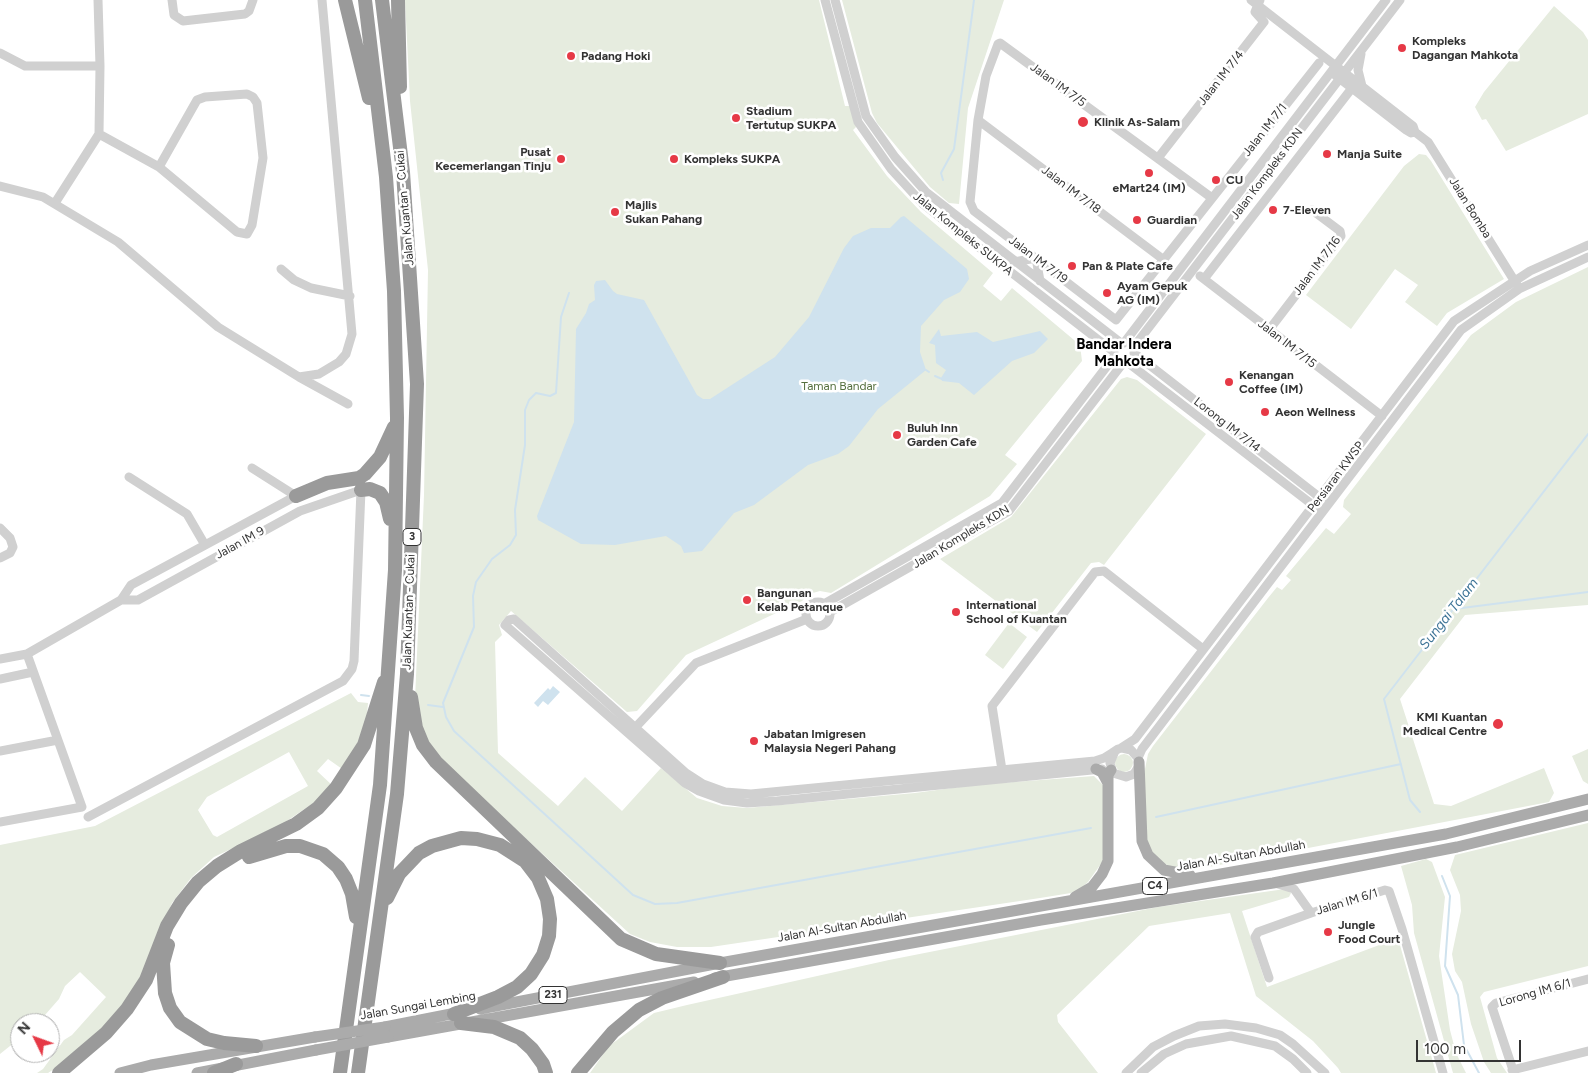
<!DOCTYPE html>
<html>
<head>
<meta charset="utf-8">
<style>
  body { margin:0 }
  #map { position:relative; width:1588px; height:1073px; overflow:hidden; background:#fff; font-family:Figtree,sans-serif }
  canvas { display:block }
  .north { position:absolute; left:10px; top:1013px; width:50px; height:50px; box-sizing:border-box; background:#fff; border:1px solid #adadad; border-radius:50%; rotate:312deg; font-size:14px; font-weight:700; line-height:20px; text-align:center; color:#333 }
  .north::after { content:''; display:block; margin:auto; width:18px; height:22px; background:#e63946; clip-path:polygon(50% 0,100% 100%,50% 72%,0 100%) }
  .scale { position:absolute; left:1416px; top:1040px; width:105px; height:22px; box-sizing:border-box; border:2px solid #333; border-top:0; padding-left:6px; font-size:15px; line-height:18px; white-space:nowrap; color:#333; -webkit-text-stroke:4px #fff; paint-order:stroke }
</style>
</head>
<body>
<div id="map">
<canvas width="1588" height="1073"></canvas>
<div class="north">N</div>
<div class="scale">100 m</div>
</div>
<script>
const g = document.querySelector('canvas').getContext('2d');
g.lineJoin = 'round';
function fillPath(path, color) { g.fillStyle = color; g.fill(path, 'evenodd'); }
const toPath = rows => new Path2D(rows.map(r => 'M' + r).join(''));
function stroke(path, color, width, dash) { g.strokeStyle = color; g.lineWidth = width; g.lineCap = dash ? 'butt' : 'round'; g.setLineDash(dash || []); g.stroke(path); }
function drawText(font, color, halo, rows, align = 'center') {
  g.font = font + ' Figtree,sans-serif'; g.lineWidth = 5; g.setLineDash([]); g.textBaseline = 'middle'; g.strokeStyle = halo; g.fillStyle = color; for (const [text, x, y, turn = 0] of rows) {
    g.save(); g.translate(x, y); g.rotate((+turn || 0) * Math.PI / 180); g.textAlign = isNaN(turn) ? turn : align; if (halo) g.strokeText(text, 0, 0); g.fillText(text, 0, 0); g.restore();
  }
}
fillPath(toPath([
  [405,0,819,0,845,106,850,106,856,127,853,130,887,176,921,212,993,273,983,286,1001,301,1012,288,1080,345,1082,361,1005,455,1017,464,990,496,831,593,820,591,809,594,802,601,686,655,637,711,627,712,511,611,499,625,502,635,495,642,498,753,558,806,585,777,622,811,661,768,697,798,722,806,747,808,915,793,974,785,1094,776,1103,785,1103,861,1088,882,1080,889,1071,893,1040,898,711,947,677,947,650,942,630,934,451,770,432,749,422,729,415,699,424,495,428,270,410,101],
  [842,0,1004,0,968,108,959,204,949,203,930,187,877,123,872,113],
  [1554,6,1583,32,1588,40,1588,114,1506,151,1486,119,1482,120,1475,107,1484,92],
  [1419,154,1426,155,1431,161,1504,279,1447,313,1437,326,1405,302,1418,285,1395,269,1351,329,1306,295,1404,166],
  [1588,267,1588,605,1465,615,1400,699,1434,804,1451,806,1544,768,1554,793,1549,802,1193,870,1178,870,1165,864,1153,855,1146,842,1144,774,1148,754,1153,746,1268,598,1277,587,1282,590,1291,580,1286,576,1326,528,1334,534,1351,514,1343,507,1344,500,1471,335,1516,302],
  [1127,377,1137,380,1206,434,1107,561,1104,565,1099,562,1091,563,1037,632,940,559,1011,517,1121,379],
  [1009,623,1027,637,1003,669,985,655],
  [351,693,358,702,368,703,366,724,345,771,328,759,317,771,333,786,325,795,278,827,214,857,191,878,172,903,139,980,115,1016,65,1062,48,1073,37,1073,43,1069,64,1040,72,1035,106,997,80,972,65,986,59,999,38,1023,20,1023,20,1038,0,1054,0,845,95,826],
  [289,752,308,786,217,837,213,835,198,810,207,797],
  [1588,749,1588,784,1583,781,1572,756],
  '1115 763a9 9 0 1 1 18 0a9 9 0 1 1-18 0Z',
  [1588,823,1588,966,1484,992,1480,997,1497,1058,1507,1073,1491,1073,1484,1062,1471,1024,1462,982,1455,971,1452,954,1461,911,1460,895,1450,870,1455,855],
  [1426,859,1432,862,1445,897,1439,956,1450,1030,1456,1053,1466,1073,1453,1073,1414,933,1412,905,1401,866],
  [1285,889,1291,893,1289,897,1242,911,1267,987,1398,938,1436,1073,1341,1073,1338,1068,1313,1041,1256,996,1230,913,1149,926,1057,1015,1058,1022,1098,1073,590,1073,609,1046,654,1013,687,1005,889,960,1158,907]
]), '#e6ecdf');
fillPath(toPath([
  [904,216,967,269,969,279,960,292,944,300,921,326,920,352,926,370,878,409,849,446,838,454,808,465,754,505,734,513,702,551,684,553,681,546,666,536,615,545,581,544,538,520,537,516,574,422,576,329,586,313,589,304,595,300,594,285,596,281,605,280,613,291,617,294,644,300,697,395,703,399,710,399,775,357,809,317,844,248,853,236,871,228,890,228,901,217],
  [939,329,941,336,977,332,993,342,1040,331,1048,339,1034,353,1012,361,974,395,959,383,942,381,941,378,946,370,936,363,935,345,929,343],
  [553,686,560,692,548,705,543,701,538,707,534,703,548,688,550,690]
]), '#cfe2ee');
stroke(toPath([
  [943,180,941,173,954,149,974,0],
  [569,293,561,317,556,393,550,396,536,393,529,400,525,410,525,445,515,510,516,535,510,545,492,559,476,582,473,596,474,627,443,703,446,717,454,731,633,895,655,904,677,903,1091,828],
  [926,370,929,372],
  [935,376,942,379],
  [1454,609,1588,592],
  [361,695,369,696],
  [428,705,443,707],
  [1420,812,1410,800,1384,699,1588,434],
  [1156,817,1401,764],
  [1442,876,1450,896,1445,966,1458,995,1464,1045,1479,1073]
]), '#cfe2ee', 2);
stroke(toPath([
  [172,0,174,15,183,21,245,14,249,11,253,0],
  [825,0,858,122,891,169,923,204,1114,352],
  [835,0,866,116,895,157,926,192,1121,343],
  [1251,0,1413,126,1415,132],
  [0,53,25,66,100,66],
  [1361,54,1358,70,1362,86],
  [1335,75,1406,130,1411,133,1415,132,1428,142,1517,285],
  [978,120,1164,260],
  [99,134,159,167,237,232,247,234,252,225,263,158,257,103,253,97,247,94,205,97,197,100,159,167],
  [1158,158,1264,22,1255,12,1260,0],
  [0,186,43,197,118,242,218,327,299,377,348,404],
  [1212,198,1000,43,998,44,986,76,978,120,970,202,974,211,1116,320,1319,63],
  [55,203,99,134,100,66,98,0],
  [1014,262,1036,258,1040,281],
  [281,269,294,280,311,288,350,296],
  [1200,276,1382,416],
  [1204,279,1352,88],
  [1269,330,1341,236,1340,231,1312,210],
  [1124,343,1386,0],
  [1133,348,1400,0],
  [1134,353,1323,500],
  [1127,362,1318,509],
  [299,377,319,374,339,362,346,354,352,334,322,0],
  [129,477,187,514,205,545],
  [0,528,10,538,13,547,10,553,0,558],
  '806 614a12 12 0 1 1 24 0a12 12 0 1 1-24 0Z',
  [824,604,1002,503,1114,357],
  [830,612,1009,511,1123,363],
  [0,659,27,654,121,600,131,585,296,496,252,468],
  [0,679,33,672],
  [633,730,696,663,807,619],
  [1121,748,1135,739,1454,321,1530,271,1588,245],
  [0,751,58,740],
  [1138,758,1142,749,1461,330,1519,289,1588,257],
  [1102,769,777,801,747,803,724,800,699,791,685,783,505,625,509,620,514,619,686,773,703,784,725,792,751,794,1095,761,1104,758,1112,753,1118,749,1122,748,1131,750,1138,758,1139,766,1134,774,1126,777,1113,773,1110,763,1115,751],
  [1002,770,992,706,1095,572,1104,571,1203,649],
  [88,817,343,681,352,669,354,661,361,490,300,511,138,600,121,600],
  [0,822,82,807,27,654],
  [1278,884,1294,889,1311,913],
  [1269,978,1255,937,1258,932,1311,913,1385,890,1389,891,1402,929,1443,1073],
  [1512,1070,1588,1051],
  [1126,1073,1153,1047,1174,1036,1199,1026,1225,1024,1256,1028,1280,1035,1293,1044,1325,1073],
  [1141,1073,1164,1054,1186,1044,1231,1036,1275,1046,1293,1059,1307,1073],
  [1514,1073,1492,1007,1496,1003,1588,979]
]), '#d0d0d0', 9);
stroke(toPath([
  [1139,762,1142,841,1148,855,1164,870,1190,875],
  [1096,769,1102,772,1108,783],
  [1075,897,1092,887,1102,874,1108,861,1108,775,1111,770],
  [715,978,1041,920,1273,883,1457,847,1588,815],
  [480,1009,720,963,1446,834,1588,799],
  [385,1027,461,1012],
  [388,1037,694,982],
  [120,1073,151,1065,315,1037],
  [197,1073,316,1050]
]), '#ababab', 11);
stroke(toPath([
  [345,0,369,98],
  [398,0,400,87],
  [361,490,370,489,380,493,386,502,390,519],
  [296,496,327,483,359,478,365,474,380,457,394,427],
  [411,697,416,728,423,745,436,762,621,939,656,954,720,963],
  [249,857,286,846,300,846,323,854,338,867,346,879,352,894,356,917],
  [387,898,399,874,419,853,432,846,461,838,477,839,500,845,525,861,538,878,547,899,550,919,549,936,543,955,531,974,517,987,498,997,454,1014],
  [168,945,163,963,165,993,170,1008,180,1022,207,1039,224,1043,256,1046],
  [461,1023,494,1027,520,1038,532,1049,543,1064,546,1073],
  [59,1073,106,1033,127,1009,146,980,167,926,181,903,198,882,217,866,241,851,296,824,318,808,336,788,364,745,384,682],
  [214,1073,236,1064],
  [340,1073,380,785,395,570,397,418,394,291,386,177,365,0],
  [358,1073,397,794,407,674,417,384,403,172,382,0],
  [578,1073,613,1032,639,1010,662,998,723,977]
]), '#9a9a9a', 14);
stroke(toPath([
  [315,1037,385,1027],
  [316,1050,388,1037]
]), '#ababab', 11);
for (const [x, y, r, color] of [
  [1402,48,5,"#e63946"],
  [571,56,5,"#e63946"],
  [736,118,5,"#e63946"],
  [1083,122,6,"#e63946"],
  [1327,154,5,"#e63946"],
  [561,159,5,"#e63946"],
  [674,159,5,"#e63946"],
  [1149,173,5,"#e63946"],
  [1216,180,5,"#e63946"],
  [1273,210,5,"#e63946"],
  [615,212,5,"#e63946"],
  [1137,220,5,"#e63946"],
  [1072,266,5,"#e63946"],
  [1107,293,5,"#e63946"],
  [1229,382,5,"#e63946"],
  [1265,412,5,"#e63946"],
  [897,435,5,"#e63946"],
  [747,600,5,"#e63946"],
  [956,612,5,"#e63946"],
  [1498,724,6,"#e63946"],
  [754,741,5,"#e63946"],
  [1328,932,5,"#e63946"]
]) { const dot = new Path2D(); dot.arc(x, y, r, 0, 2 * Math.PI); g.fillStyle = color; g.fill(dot); stroke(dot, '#fff', 2); }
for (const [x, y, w] of [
  [412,537,18],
  [1155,886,25],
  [553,995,28]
]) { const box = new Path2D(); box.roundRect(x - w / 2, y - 8.5, w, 17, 4); g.fillStyle = '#fff'; g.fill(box); stroke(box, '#333', 1); }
drawText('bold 11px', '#333', null, [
  ["3",412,537],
  ["C4",1155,886],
  ["231",553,995]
]);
drawText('bold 12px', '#333', '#fff', [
  ["Kompleks",1412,41],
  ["Dagangan Mahkota",1412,55],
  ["Padang Hoki",581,56],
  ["Stadium",746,111],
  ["Tertutup SUKPA",746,125],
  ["Klinik As-Salam",1094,122],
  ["Pusat",551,152,"right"],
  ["Kecemerlangan Tinju",551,166,"right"],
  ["Manja Suite",1337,154],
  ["Kompleks SUKPA",684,159],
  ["CU",1226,180],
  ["eMart24 (IM)",1149,188,"center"],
  ["Majlis",625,205],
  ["Sukan Pahang",625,219],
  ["7-Eleven",1283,210],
  ["Guardian",1147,220],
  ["Pan & Plate Cafe",1082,266],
  ["Ayam Gepuk",1117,286],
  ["AG (IM)",1117,300],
  ["Kenangan",1239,375],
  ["Coffee (IM)",1239,389],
  ["Aeon Wellness",1275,412],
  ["Buluh Inn",907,428],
  ["Garden Cafe",907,442],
  ["Bangunan",757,593],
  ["Kelab Petanque",757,607],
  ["International",966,605],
  ["School of Kuantan",966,619],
  ["KMI Kuantan",1487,717,"right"],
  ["Medical Centre",1487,731,"right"],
  ["Jabatan Imigresen",764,734],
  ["Malaysia Negeri Pahang",764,748],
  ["Jungle",1338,925],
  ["Food Court",1338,939]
], 'left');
drawText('12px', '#333', '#fff', [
  ["Jalan IM 7/4",1221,78,-52],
  ["Jalan IM 7/5",1058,85,36],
  ["Jalan IM 7/1",1265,130,-52],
  ["Jalan Kompleks KDN",1267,174,-53],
  ["Jalan IM 7/18",1071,190,37],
  ["Jalan Kuantan - Cukai",405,208,-95],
  ["Jalan Bomba",1470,208,58],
  ["Jalan Kompleks SUKPA",963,234,39],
  ["Jalan IM 7/19",1038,260,37],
  ["Jalan IM 7/16",1317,266,-53],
  ["Jalan IM 7/15",1287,344,38],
  ["Lorong IM 7/14",1227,425,38],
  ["Persiaran KWSP",1336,477,-53],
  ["Jalan Kompleks KDN",961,537,-31],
  ["Jalan IM 9",240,543,-29],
  ["Jalan Kuantan - Cukai",409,612,-88],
  ["Jalan Al-Sultan Abdullah",1241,856,-10],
  ["Jalan IM 6/1",1347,902,-17],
  ["Jalan Al-Sultan Abdullah",842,927,-10],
  ["Lorong IM 6/1",1535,993,-16],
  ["Jalan Sungai Lembing",418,1006,-10]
]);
drawText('12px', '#56703f', '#fff', [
  ["Taman Bandar",839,386]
]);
drawText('italic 14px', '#3f7597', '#fff', [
  ["Sungai Talam",1449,614,-52]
]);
drawText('bold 15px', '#000', '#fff', [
  ["Bandar Indera",1124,345],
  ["Mahkota",1124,362]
]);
</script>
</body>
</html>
